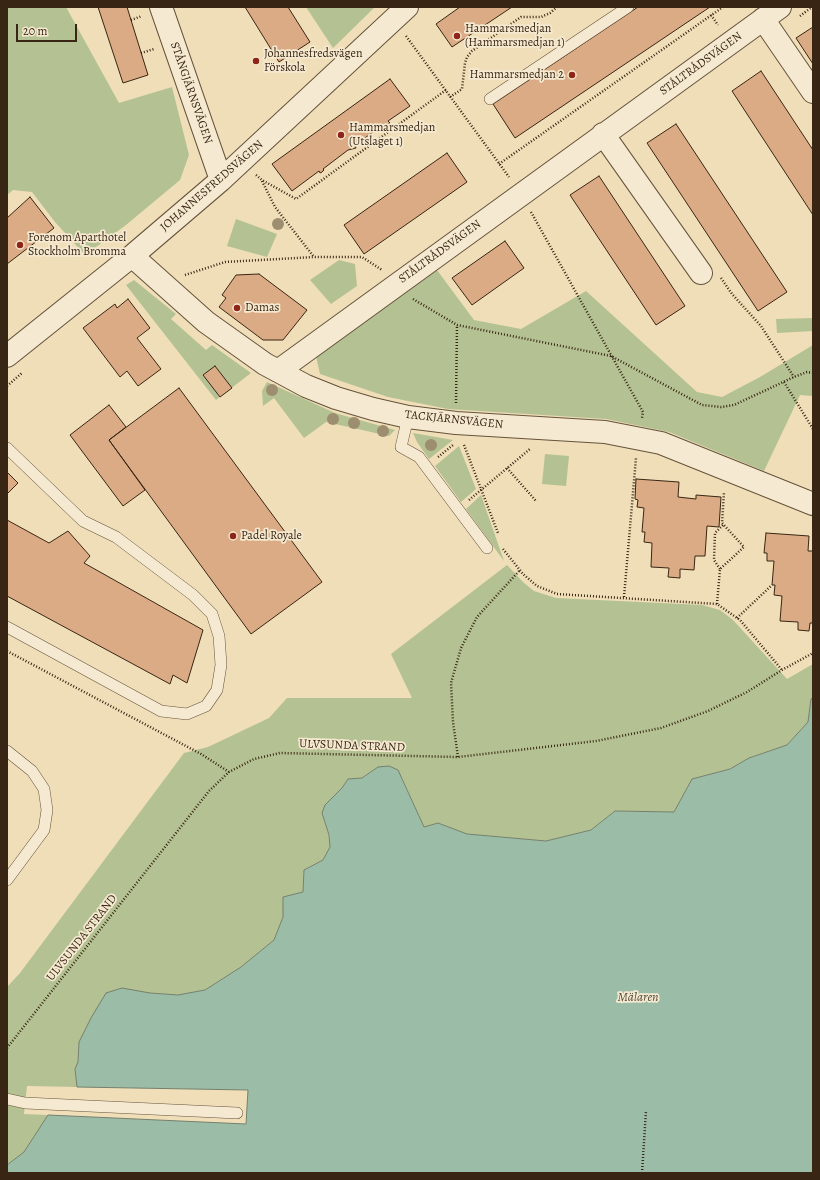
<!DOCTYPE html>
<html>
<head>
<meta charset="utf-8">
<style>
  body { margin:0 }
  #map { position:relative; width:820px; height:1180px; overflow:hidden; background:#efdeb8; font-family:Alegreya,serif }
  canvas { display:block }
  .frame { position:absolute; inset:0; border:8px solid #392513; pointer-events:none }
  .scale { position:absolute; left:16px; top:24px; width:61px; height:18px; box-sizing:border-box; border:2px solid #392513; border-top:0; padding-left:5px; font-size:12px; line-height:14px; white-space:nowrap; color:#392513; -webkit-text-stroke:3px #f5ead1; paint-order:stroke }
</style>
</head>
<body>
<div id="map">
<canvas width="820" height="1180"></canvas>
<div class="frame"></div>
<div class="scale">20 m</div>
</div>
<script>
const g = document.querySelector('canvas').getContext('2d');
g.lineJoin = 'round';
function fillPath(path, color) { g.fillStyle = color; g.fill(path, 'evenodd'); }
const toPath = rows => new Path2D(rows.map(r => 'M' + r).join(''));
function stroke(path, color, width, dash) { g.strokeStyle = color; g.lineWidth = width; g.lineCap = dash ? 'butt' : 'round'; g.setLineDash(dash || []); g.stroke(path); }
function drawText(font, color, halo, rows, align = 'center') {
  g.font = font + ' Alegreya,serif'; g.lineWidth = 3.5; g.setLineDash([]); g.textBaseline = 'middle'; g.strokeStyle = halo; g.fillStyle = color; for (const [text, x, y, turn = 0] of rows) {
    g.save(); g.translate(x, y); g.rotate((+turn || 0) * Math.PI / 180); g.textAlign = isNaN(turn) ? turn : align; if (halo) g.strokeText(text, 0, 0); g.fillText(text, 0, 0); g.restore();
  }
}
fillPath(toPath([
  [7,7,66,7,119,103,172,87,189,155,180,180,126,225,85,255,55,222,32,192,13,190,7,195],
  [306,7,375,7,333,48],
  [236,219,277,234,267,257,227,246],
  [339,260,355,264,357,286,331,304,310,280],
  [434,266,474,320,521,329,586,291,697,392,722,397,760,377,813,345,813,396,800,395,764,471,669,432,606,419,448,409,388,397,320,374,316,356],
  [134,280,176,314,171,319,206,350,212,345,251,373,216,400,126,285],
  [813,318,813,331,777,333,776,319],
  [267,382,335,413,395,430,389,436,326,422,304,438,274,398,263,406,262,391],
  [413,433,453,440,429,459,417,442],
  [459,446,476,489,461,502,435,466],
  [545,454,569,456,566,486,542,484],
  [481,495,504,561,466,509],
  [507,565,523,582,534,591,556,598,702,605,720,610,733,620,787,679,813,664,813,697,811,699,808,722,787,745,749,758,730,769,692,779,674,812,615,811,591,830,546,841,467,834,438,823,424,827,402,778,378,767,362,778,348,779,342,788,325,805,322,813,329,836,330,847,323,860,304,870,303,892,283,898,283,917,274,940,241,967,205,990,178,995,150,993,79,1042,78,1062,75,1069,77,1087,27,1086,24,1114,48,1115,24,1152,7,1165,7,987,20,973,184,753,208,747,269,718,287,698,412,698,391,654]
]), '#b4c293');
const water = toPath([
  [813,697,813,1173,7,1173,7,1165,24,1152,48,1115,246,1124,248,1090,77,1087,75,1069,78,1062,79,1042,91,1018,106,993,122,988,150,993,178,995,205,990,241,967,274,940,283,917,283,897,303,892,304,870,323,860,330,847,329,835,322,813,325,805,342,788,348,779,362,778,378,767,389,766,398,770,424,827,438,823,467,834,546,841,591,830,615,811,674,812,692,779,730,769,749,758,787,745,808,722,811,699,813,697]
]);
fillPath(water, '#9bbda8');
stroke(water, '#74806c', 1);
const building = toPath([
  [98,7,127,7,148,75,123,83,98,7],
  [245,7,288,7,310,42,279,62,245,7],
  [460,7,512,7,452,47,436,24,460,7],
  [638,7,710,7,515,138,493,104,638,7],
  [813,27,813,64,796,38,813,27],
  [761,71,813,150,813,215,732,91,761,71],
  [390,79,410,106,388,121,390,123,385,127,383,125,355,145,356,148,348,150,323,169,324,170,322,172,320,173,319,171,292,191,272,164,390,79],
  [676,124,787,292,758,311,647,143,676,124],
  [447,153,467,182,364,254,344,225,447,153],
  [599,176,685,306,656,325,570,195,599,176],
  [30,197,54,228,7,264,7,218,30,197],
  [505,241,524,268,472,305,452,278,505,241],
  [259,274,307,310,283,340,263,340,219,307,226,298,222,295,236,275,259,274],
  [128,299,150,328,137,338,161,369,138,386,127,371,120,377,83,328,115,304,117,308,128,299],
  [215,366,232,388,220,397,203,375,215,366],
  [179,388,322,582,251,634,109,440,179,388],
  [109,405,126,427,109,440,145,490,123,506,70,435,109,405],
  [7,472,18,483,7,494,7,472],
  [636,479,679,482,678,497,696,499,696,495,721,497,719,527,707,526,705,556,695,556,694,570,680,569,680,578,668,577,669,568,651,567,652,543,644,542,645,532,642,532,644,508,637,507,638,500,635,499,636,479],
  [7,520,49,543,68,531,90,556,84,563,203,630,187,683,173,675,170,684,7,596,7,520],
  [766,533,809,536,808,551,813,551,813,623,810,623,809,631,798,630,798,622,780,621,782,596,774,595,775,585,772,585,774,561,767,561,767,553,764,553,766,533]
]);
fillPath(building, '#dbab85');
stroke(building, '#392513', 1);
const service = toPath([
  [490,99,628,7],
  [408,417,401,447,419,457,487,548],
  [7,448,83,521,116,537,193,595,212,614,219,636,221,665,217,690,206,706,187,714,161,711,7,627],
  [7,751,32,771,44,789,47,810,44,830,7,880],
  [7,1099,25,1103,237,1113]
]);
const minor = toPath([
  [161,7,221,180],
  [763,19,813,92],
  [603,134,701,273],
  [132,256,206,322,265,364,306,386,336,398,373,409,408,417,456,423,605,432,661,443,813,504],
  [7,356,132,256,221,180,407,7],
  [278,371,780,7]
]);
stroke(service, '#66533c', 12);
stroke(minor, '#66533c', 24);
stroke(toPath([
  [711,15,718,25],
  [800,16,812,7],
  [131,20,142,16],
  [406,36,509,177],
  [141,53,154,49],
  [450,97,462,89,465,63,467,57,472,51,521,17,541,17,550,13,557,7],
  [499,164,723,7],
  [256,175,262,180,296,199,446,90],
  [262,181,275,207,314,257],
  [531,212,643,412,642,418],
  [185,275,225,262,314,257,362,257,382,270],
  [721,278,732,294,761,326,794,377],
  [413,299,457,325,611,356,702,405,721,407,734,405,794,377,807,372,813,373],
  [784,382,813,429],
  [7,386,22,373],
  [456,403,457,325],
  [464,445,498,533],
  [438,457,453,445],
  [507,468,536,501],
  [469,500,530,449],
  [503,549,523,574,537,586,557,594,717,604,740,620,782,670],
  [720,569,714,560,715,533,723,525],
  [624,597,636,458],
  [717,604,720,569,744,547,722,523,724,492],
  [737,618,772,585],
  [7,651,201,754,229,772],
  [458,757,453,722,451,683,461,648,477,617,520,570],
  [7,1048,209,791,229,772,254,759,280,753,458,757,596,741,661,728,708,711,747,692,782,670,813,653],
  [642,1173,646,1111]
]), '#392513', 2.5, [1, 2]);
stroke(service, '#f5ead1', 11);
stroke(minor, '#f5ead1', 22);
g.fillStyle = '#9c8e6f';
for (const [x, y] of [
  [278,224],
  [272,390],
  [333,419],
  [354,423],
  [383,431],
  [431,445]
]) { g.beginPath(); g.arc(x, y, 6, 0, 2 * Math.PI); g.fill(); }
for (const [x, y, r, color] of [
  [457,36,4,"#8f2418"],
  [256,61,4,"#8f2418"],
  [572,75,4,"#8f2418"],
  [341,135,4,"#8f2418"],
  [20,245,4,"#8f2418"],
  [237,308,4,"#8f2418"],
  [233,536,4,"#8f2418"]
]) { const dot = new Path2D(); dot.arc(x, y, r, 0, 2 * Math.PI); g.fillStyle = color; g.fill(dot); stroke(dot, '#f5ead1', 1.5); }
drawText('12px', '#392513', '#f5ead1', [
  ["Hammarsmedjan",465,29],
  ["(Hammarsmedjan 1)",465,43],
  ["Johannesfredsvägen",264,54],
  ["Förskola",264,68],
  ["Hammarsmedjan 2",564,75,"right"],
  ["Hammarsmedjan",349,128],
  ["(Utslaget 1)",349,142],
  ["Forenom Aparthotel",28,238],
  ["Stockholm Bromma",28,252],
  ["Damas",245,308],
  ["Padel Royale",241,536]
], 'left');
drawText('12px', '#392513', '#f5ead1', [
  ["STÅLTRÅDSVÄGEN",701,64,-36],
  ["STÅNGJÄRNSVÄGEN",191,93,71],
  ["JOHANNESFREDSVÄGEN",212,186,-41],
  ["STÅLTRÅDSVÄGEN",440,252,-36],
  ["TACKJÄRNSVÄGEN",454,420,6],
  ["ULVSUNDA STRAND",352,746,2],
  ["ULVSUNDA STRAND",82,938,-52]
]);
drawText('italic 13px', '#524b38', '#f5ead1', [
  ["Mälaren",638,998]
]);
</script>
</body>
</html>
